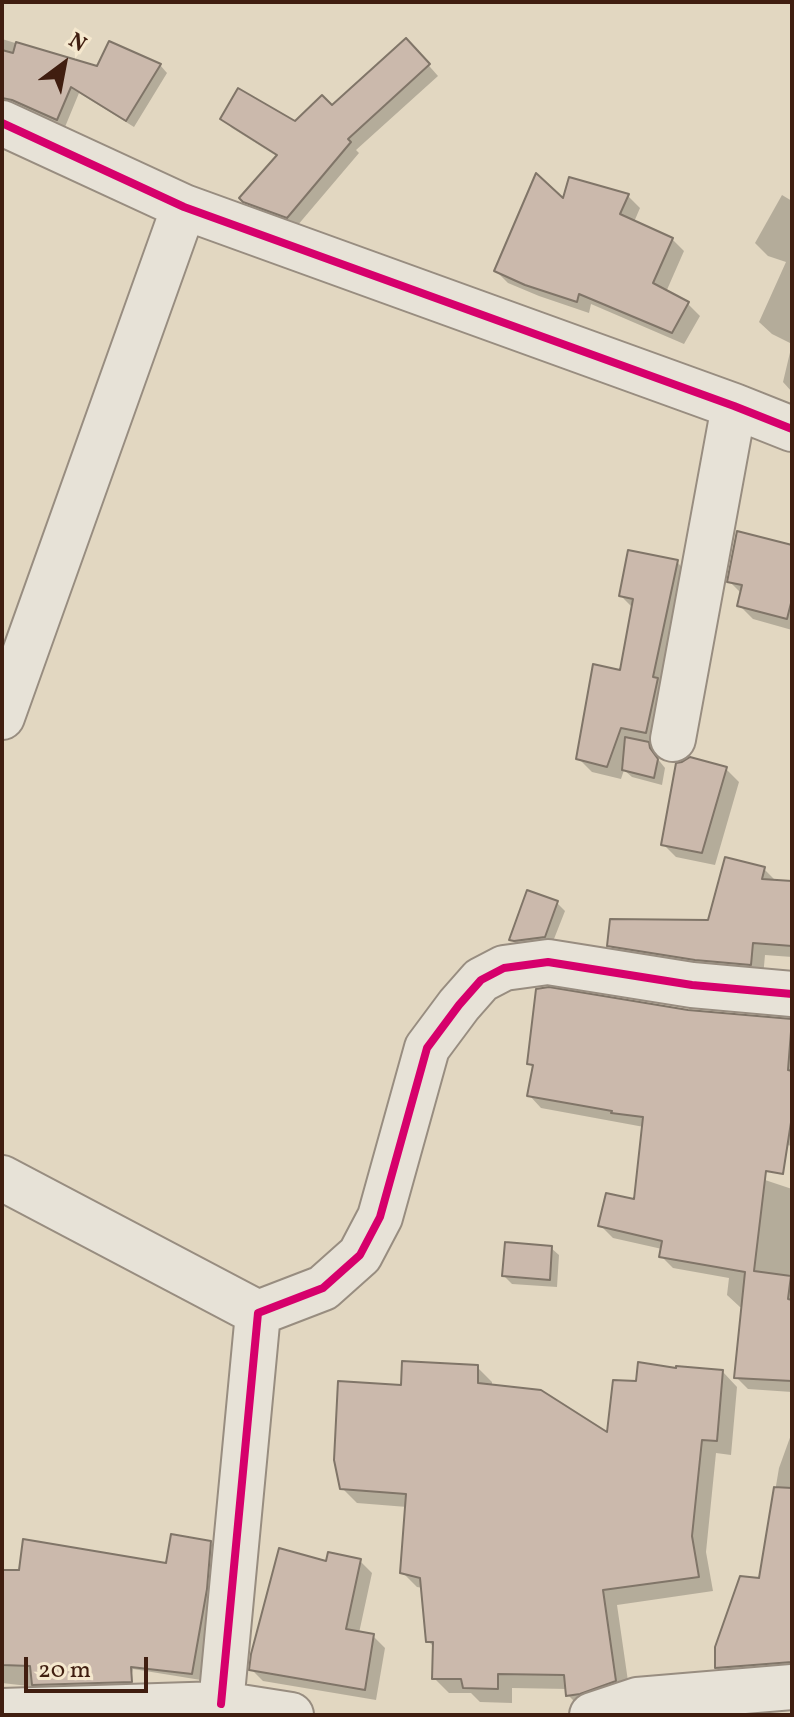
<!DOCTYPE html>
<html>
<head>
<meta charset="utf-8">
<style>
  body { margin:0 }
  #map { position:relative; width:794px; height:1717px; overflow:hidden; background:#e2d7c1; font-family:Vollkorn,serif }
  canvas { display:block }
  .frame { position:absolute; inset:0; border:4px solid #401e10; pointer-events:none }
  .north { position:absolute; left:24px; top:24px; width:80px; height:80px; -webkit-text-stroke:6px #f5e8ce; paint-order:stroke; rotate:32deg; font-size:22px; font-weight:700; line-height:32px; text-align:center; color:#401e10 }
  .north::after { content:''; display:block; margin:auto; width:28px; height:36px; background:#401e10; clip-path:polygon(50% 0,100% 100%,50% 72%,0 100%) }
  .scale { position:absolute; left:24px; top:1657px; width:124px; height:36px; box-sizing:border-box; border:4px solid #401e10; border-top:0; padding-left:10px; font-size:24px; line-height:28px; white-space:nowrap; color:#401e10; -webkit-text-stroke:6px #f5e8ce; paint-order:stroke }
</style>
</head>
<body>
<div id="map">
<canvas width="794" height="1717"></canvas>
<div class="frame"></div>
<div class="north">N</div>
<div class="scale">20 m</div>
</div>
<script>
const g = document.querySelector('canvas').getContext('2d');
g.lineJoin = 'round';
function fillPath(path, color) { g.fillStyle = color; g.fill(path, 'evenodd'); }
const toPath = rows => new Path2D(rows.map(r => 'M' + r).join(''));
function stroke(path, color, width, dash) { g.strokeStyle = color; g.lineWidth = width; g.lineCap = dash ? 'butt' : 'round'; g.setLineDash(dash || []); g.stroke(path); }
fillPath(toPath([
  [2,39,98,68,160,65,167,73,134,127,79,93,65,127,22,107,9,105,2,99],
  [416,51,438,76,356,150,359,153,297,226,255,211,242,198,278,157,232,128,222,118,295,124,332,108],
  [782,195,792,201,792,392,783,382,792,344,772,334,759,322,786,262,768,256,755,243],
  [628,196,640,208,634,222,672,239,684,251,666,292,688,304,700,316,684,344,591,304,589,313,539,296,508,283,496,271,564,201],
  [792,547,792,630,753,619,739,605,742,594,729,581],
  [677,562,690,576,660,746,647,743,656,752,657,758,665,768,662,785,632,777,624,770,621,779,592,772,578,758,621,672,633,608,621,596],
  [726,769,739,782,715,865,676,857,663,844],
  [764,869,777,882,792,883,792,957,765,955,763,977,622,958,609,945,709,922],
  [557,903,565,911,552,944,519,947,511,939],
  [690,1012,792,1021,792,1146,706,1129,699,1158,792,1189,792,1392,748,1389,736,1377,743,1308,740,1307,727,1295,729,1278,673,1268,661,1256,662,1249,613,1238,601,1226,635,1201,644,1127,541,1108,529,1095,534,1068,529,1063],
  [551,1248,559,1255,557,1287,512,1284,504,1276],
  [477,1367,492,1382,492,1386,609,1435,637,1383,678,1371,723,1372,737,1387,731,1455,716,1453,706,1552,713,1591,617,1605,630,1695,583,1710,568,1695,568,1689,512,1688,512,1703,480,1702,471,1693,449,1693,434,1678,435,1648,428,1641,423,1588,417,1587,402,1572,407,1507,357,1503,342,1488,403,1387],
  [792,1432,792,1677,731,1682,717,1668,760,1580,779,1468],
  [210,1543,225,1558,207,1681,133,1669,127,1696,48,1698,37,1687,2,1683,2,1574,168,1566],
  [360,1561,372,1573,359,1633,373,1636,385,1648,376,1700,263,1681,251,1669]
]), '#0003');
const building = toPath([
  [406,38,430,64,348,139,351,142,287,218,243,202,239,198,277,155,220,119,238,88,295,121,322,95,332,105,406,38],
  [109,41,161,64,126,121,71,87,57,120,12,100,2,98,2,50,13,53,16,42,97,66,109,41],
  [536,173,563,198,569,177,629,194,620,214,673,238,653,283,689,302,672,333,579,294,577,302,525,285,494,271,536,173],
  [737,531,792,545,792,599,787,619,737,606,742,585,727,582,737,531],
  [628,550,678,560,653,677,658,678,646,733,621,728,607,767,576,759,593,664,620,670,633,599,619,596,628,550],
  [625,737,649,742,650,748,658,759,654,778,622,770,625,737],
  [690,757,727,767,702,853,661,845,676,763,682,762,690,757],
  [725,857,765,867,762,879,792,881,792,946,753,943,751,965,695,960,607,946,610,919,708,920,725,857],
  [527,890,558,901,545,937,514,941,509,940,527,890],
  [549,987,688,1010,792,1019,788,1070,792,1071,792,1116,783,1174,766,1171,754,1271,791,1276,788,1299,792,1300,792,1381,734,1378,745,1272,659,1257,662,1241,598,1226,606,1193,634,1199,643,1117,611,1113,612,1111,527,1096,533,1065,527,1064,536,989,549,987],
  [505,1242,552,1246,550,1280,502,1276,505,1242],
  [402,1361,478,1365,478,1383,541,1390,607,1432,613,1380,636,1381,638,1362,676,1368,676,1366,723,1370,717,1441,702,1440,692,1536,699,1577,603,1590,616,1681,580,1694,566,1696,564,1675,498,1674,498,1689,463,1688,461,1679,432,1679,433,1642,426,1642,420,1578,400,1573,406,1494,340,1489,334,1460,338,1381,401,1385,402,1361],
  [774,1487,792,1488,792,1662,715,1668,715,1647,740,1576,759,1578,774,1487],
  [171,1534,211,1541,207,1589,192,1674,131,1667,132,1682,32,1685,30,1666,2,1665,2,1570,19,1570,23,1539,166,1563,171,1534],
  [279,1548,326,1561,328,1552,361,1559,346,1629,374,1634,365,1690,249,1670,251,1654,279,1548]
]);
fillPath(building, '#cbb9ac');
stroke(building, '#807568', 2);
const minor = toPath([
  [2,123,184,207,734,406,792,429],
  [2,717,184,207],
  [673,739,734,406],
  [2,1178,258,1313],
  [221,1704,258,1313,323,1288,360,1255,380,1217,427,1048,459,1005,481,980,504,968,548,962,692,985,792,994],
  [2,1711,221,1704,291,1715],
  [592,1715,637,1700,792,1687]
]);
stroke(minor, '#988d80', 48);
stroke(minor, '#e7e2d7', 44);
stroke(toPath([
  [2,123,184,207,734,406,792,429],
  [221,1704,258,1313,323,1288,360,1255,380,1217,427,1048,459,1005,481,980,504,968,548,962,692,985,792,994]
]), '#d6006c', 8);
</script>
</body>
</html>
